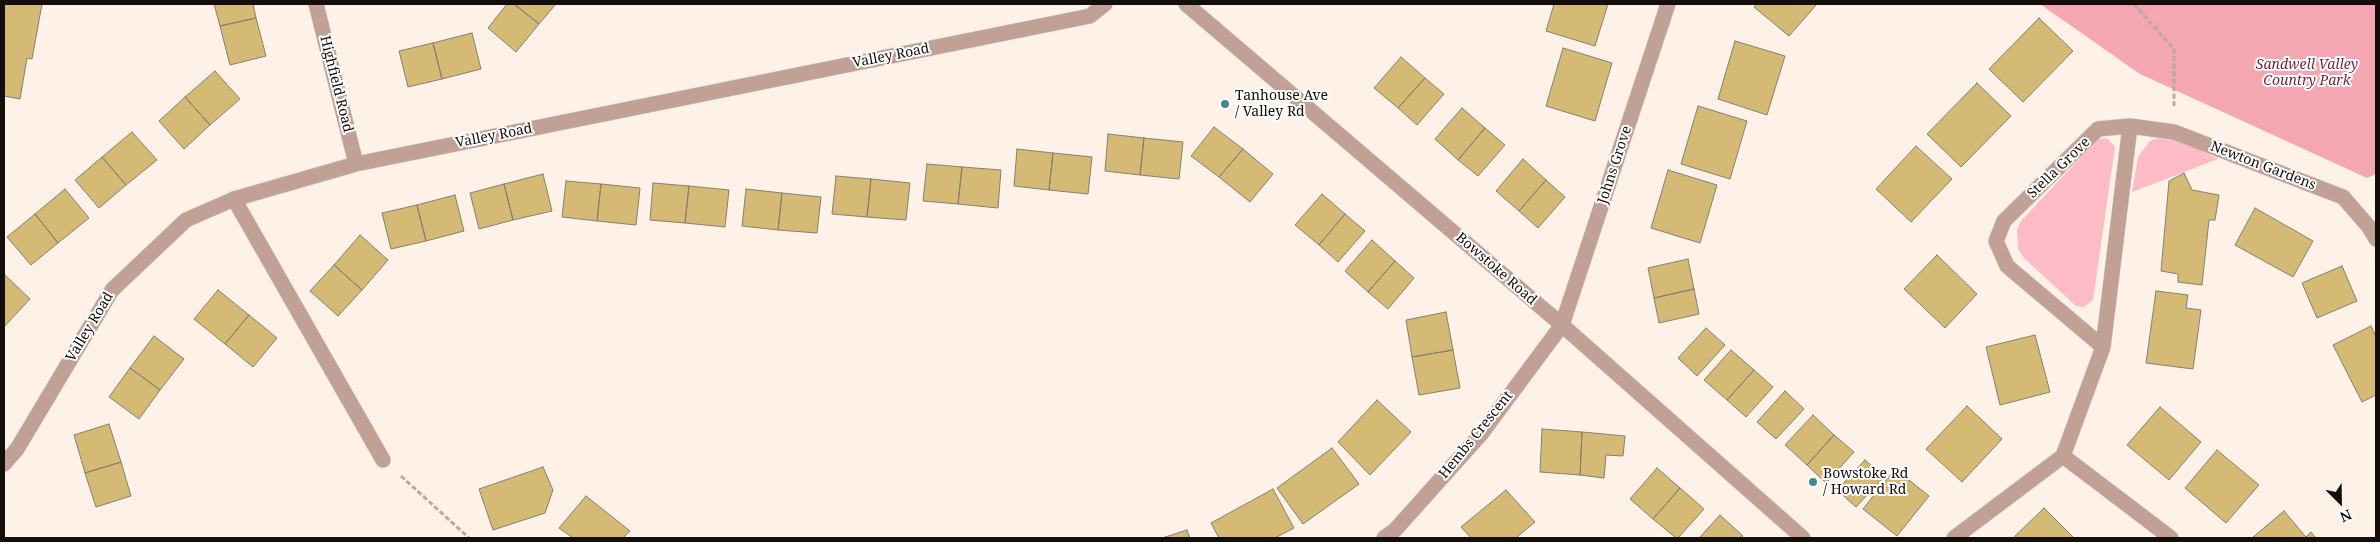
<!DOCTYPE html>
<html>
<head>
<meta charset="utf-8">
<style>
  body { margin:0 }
  #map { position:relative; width:2380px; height:542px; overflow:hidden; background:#fef1e7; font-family:"Noto Serif",serif }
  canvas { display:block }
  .frame { position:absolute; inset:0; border:5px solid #130e0a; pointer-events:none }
  .north { position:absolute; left:2315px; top:477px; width:50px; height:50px; -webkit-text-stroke:4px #fff; paint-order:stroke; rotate:157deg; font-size:14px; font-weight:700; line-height:20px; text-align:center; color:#130e0a }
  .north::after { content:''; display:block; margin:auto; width:18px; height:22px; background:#130e0a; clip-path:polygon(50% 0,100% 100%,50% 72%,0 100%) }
</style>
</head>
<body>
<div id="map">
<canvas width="2380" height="542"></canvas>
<div class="frame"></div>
<div class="north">N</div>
</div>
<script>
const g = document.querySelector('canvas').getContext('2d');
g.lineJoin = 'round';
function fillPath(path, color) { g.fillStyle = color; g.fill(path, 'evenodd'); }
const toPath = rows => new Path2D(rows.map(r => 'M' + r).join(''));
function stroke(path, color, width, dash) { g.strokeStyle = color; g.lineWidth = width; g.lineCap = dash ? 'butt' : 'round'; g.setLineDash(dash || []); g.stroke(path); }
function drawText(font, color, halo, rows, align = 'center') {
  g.font = font + ' "Noto Serif",serif'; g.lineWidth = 4; g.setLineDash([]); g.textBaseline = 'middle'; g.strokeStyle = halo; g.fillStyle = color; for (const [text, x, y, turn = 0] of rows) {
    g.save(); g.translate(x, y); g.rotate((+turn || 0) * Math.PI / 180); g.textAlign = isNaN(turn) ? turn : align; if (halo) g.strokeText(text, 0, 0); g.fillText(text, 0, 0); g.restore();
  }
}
fillPath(toPath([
  [2103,138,2108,139,2115,147,2093,300,2084,307,2076,306,2024,258,2018,249,2017,229,2021,221,2097,140],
  [2158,138,2182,141,2218,159,2132,192,2138,157,2150,141]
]), '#fcbbc5');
fillPath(toPath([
  [2040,4,2376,4,2376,174,2367,178,2140,74]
]), '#f5a6b3');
const building = toPath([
  [4,4,42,4,32,59,27,58,20,99,4,96,4,4],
  [214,4,253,4,256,18,220,26,214,4],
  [507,4,514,4,539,24,516,52,488,28,507,4],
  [514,4,556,4,539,24,514,4],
  [1554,4,1608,4,1595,46,1546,31,1554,4],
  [1757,4,1817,4,1789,36,1754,7,1757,4],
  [256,18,266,56,230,65,220,26,256,18],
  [2039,18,2073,51,2023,102,1989,69,2039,18],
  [472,33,481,69,442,79,433,43,472,33],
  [1735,41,1785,56,1767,115,1718,99,1735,41],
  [433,43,442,79,408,87,399,51,433,43],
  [1563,48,1612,63,1595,121,1546,106,1563,48],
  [1401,57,1425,78,1398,108,1374,88,1401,57],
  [215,71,240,99,210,125,185,97,215,71],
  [1425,78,1444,94,1417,125,1398,108,1425,78],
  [1977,83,2011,116,1961,167,1927,134,1977,83],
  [185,97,210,125,184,149,159,121,185,97],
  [1698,106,1747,121,1730,179,1681,164,1698,106],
  [1462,108,1485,128,1458,160,1435,139,1462,108],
  [1214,127,1243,149,1219,177,1191,156,1214,127],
  [1485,128,1505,145,1478,176,1458,160,1485,128],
  [132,132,157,160,126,185,102,157,132,132],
  [1108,134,1144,138,1140,175,1105,171,1108,134],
  [1144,138,1183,142,1179,179,1140,175,1144,138],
  [1916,146,1952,179,1911,222,1876,189,1916,146],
  [1017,149,1053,153,1049,190,1014,186,1017,149],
  [1243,149,1273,174,1250,202,1219,177,1243,149],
  [1053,153,1092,157,1088,194,1049,190,1053,153],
  [102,157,126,185,99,208,75,180,102,157],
  [1523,159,1546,180,1519,211,1496,191,1523,159],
  [927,164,962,167,958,204,923,201,927,164],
  [962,167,1001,170,998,208,958,204,962,167],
  [1668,170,1717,185,1700,243,1651,228,1668,170],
  [2184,173,2192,190,2219,195,2215,220,2209,220,2202,285,2178,282,2178,274,2161,271,2169,181,2184,173],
  [543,174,552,211,513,220,504,184,543,174],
  [836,176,871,179,867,217,832,214,836,176],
  [871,179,910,183,906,220,867,217,871,179],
  [1546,180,1565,197,1538,228,1519,211,1546,180],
  [566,181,601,184,597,221,562,217,566,181],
  [653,183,689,186,685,223,650,220,653,183],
  [504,184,513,220,479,229,470,193,504,184],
  [601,184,640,188,636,225,597,221,601,184],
  [689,186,729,190,725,227,685,223,689,186],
  [65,189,89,218,58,243,35,214,65,189],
  [746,189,782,193,778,230,742,226,746,189],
  [782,193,821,197,817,233,778,230,782,193],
  [1322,194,1345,214,1319,245,1295,225,1322,194],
  [455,195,464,231,426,241,417,205,455,195],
  [417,205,426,241,391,249,382,213,417,205],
  [2255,208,2313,241,2293,277,2235,245,2255,208],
  [35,214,58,243,31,265,7,237,35,214],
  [1345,214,1365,231,1338,262,1319,245,1345,214],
  [360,235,388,260,362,290,334,265,360,235],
  [1372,240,1395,261,1368,292,1345,271,1372,240],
  [1937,255,1977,294,1945,328,1904,289,1937,255],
  [1688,259,1694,289,1654,298,1648,268,1688,259],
  [1395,261,1414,278,1388,309,1368,292,1395,261],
  [334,265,362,290,338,316,310,291,334,265],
  [2342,266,2357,301,2317,318,2302,283,2342,266],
  [4,274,30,299,4,327,4,274],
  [1694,289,1699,314,1659,323,1654,298,1694,289],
  [218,290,249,315,225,344,194,319,218,290],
  [2156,291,2188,295,2186,308,2201,310,2193,369,2146,363,2156,291],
  [1446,312,1453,350,1412,357,1406,320,1446,312],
  [249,315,277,338,253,367,225,344,249,315],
  [2371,326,2376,337,2376,395,2362,402,2333,345,2371,326],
  [1706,328,1725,345,1697,376,1678,358,1706,328],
  [2035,335,2050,392,2000,405,1986,347,2035,335],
  [154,336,184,359,160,390,130,368,154,336],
  [1453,350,1460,388,1419,395,1412,357,1453,350],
  [1731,350,1754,370,1727,400,1704,380,1731,350],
  [130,368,160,390,139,419,109,397,130,368],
  [1754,370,1773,387,1746,417,1727,400,1754,370],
  [1785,391,1804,409,1776,439,1757,422,1785,391],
  [1377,400,1411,432,1370,475,1338,442,1377,400],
  [1967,406,2002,439,1962,482,1926,449,1967,406],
  [2160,407,2201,442,2169,480,2127,445,2160,407],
  [1813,415,1834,435,1807,465,1785,445,1813,415],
  [109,424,121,462,85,473,74,435,109,424],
  [1542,429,1582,432,1580,475,1540,472,1542,429],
  [1582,432,1625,436,1623,456,1606,455,1604,478,1580,475,1582,432],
  [1834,435,1854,452,1826,483,1807,465,1834,435],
  [1332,448,1359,484,1303,524,1277,488,1332,448],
  [2217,450,2259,485,2226,523,2185,488,2217,450],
  [1865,460,1884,477,1856,507,1837,490,1865,460],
  [121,462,131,496,96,507,85,473,121,462],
  [543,467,553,490,545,513,493,530,479,489,543,467],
  [1657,468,1680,488,1653,519,1630,499,1657,468],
  [1895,469,1929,496,1897,536,1863,509,1895,469],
  [1680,488,1704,509,1678,538,1676,538,1653,519,1680,488],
  [1273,489,1294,528,1275,538,1219,538,1211,523,1273,489],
  [1506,490,1535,522,1516,538,1471,538,1461,527,1506,490],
  [586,496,630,531,623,538,573,538,559,528,586,496],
  [2044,508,2074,538,2013,538,2044,508],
  [2284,511,2306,537,2311,532,2316,538,2252,538,2284,511],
  [1720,515,1743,536,1741,538,1699,538,1720,515],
  [1187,530,1190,538,1162,538,1187,530]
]);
fillPath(building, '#d4ba74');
stroke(building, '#857f6f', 1);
const service = toPath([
  [234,199,383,460]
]);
const minor = toPath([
  [316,4,356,164],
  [1186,4,1562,325,1803,538],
  [2103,347,2007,266,1996,241,2004,221,2098,129,2130,126,2174,132,2343,197,2369,227,2376,239],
  [2063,456,2171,538],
  [4,464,17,449,112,290,186,220,234,199,356,164,1090,16,1105,4],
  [1384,538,1395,530,1481,434,1562,325,1668,4],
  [1954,538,2063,456,2103,347,2130,126]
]);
stroke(service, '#d8cdc4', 16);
stroke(minor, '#d8cdc4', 16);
stroke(toPath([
  [2134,4,2174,49,2174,106],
  [401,476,469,538]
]), '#b6aba3', 3, [5, 2.5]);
stroke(service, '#c1a096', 15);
stroke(minor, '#c1a096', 15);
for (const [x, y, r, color] of [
  [1225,104,5,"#41898c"],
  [1813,482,5,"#41898c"]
]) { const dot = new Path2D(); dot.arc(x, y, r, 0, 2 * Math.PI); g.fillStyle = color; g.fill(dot); stroke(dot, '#fff', 2); }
drawText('14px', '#130e0a', '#fff', [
  ["Valley Road",891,56,-11],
  ["Highfield Road",336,84,76],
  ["Valley Road",494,136,-11],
  ["Johns Grove",1615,165,-72],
  ["Newton Gardens",2263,166,21],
  ["Stella Grove",2059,168,-44],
  ["Bowstoke Road",1496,269,41],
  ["Valley Road",90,327,-59],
  ["Hembs Crescent",1476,435,-51]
]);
drawText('italic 14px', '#781e37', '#fff', [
  ["Sandwell Valley",2307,65],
  ["Country Park",2307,81]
]);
drawText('14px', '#130e0a', '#fff', [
  ["Tanhouse Ave",1235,96],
  ["/ Valley Rd",1235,112],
  ["Bowstoke Rd",1823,474],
  ["/ Howard Rd",1823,490]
], 'left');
</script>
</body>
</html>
